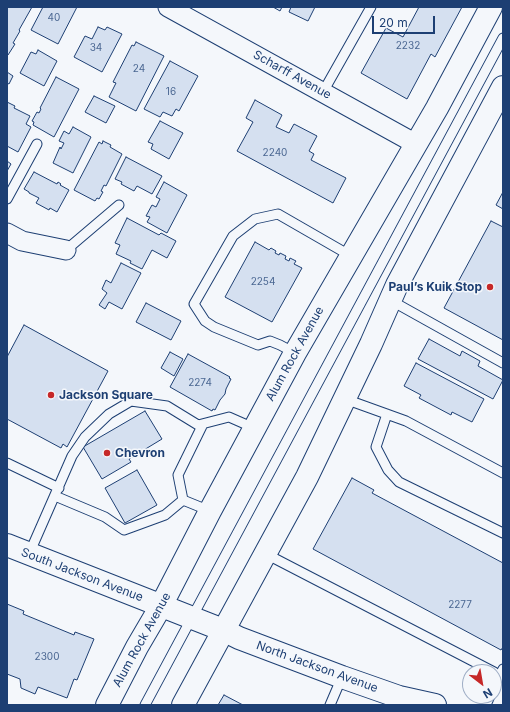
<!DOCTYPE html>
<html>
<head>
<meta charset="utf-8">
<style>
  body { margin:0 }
  #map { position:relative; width:510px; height:712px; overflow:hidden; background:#f4f7fb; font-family:Inter,sans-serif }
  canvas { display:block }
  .frame { position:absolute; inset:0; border:8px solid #1d3f73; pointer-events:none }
  .north { position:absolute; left:462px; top:664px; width:40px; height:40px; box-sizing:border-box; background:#f4f7fb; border:1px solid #9eadc5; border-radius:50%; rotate:149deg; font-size:11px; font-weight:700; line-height:16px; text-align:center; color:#1d3f73 }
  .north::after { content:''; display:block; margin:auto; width:14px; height:18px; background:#c62828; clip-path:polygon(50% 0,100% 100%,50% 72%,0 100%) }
  .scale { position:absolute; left:372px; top:16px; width:63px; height:18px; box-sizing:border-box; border:2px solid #1d3f73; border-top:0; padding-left:5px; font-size:12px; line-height:14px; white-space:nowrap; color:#1d3f73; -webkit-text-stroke:3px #f4f7fb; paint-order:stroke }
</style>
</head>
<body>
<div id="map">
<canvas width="510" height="712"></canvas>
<div class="frame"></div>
<div class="north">N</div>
<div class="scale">20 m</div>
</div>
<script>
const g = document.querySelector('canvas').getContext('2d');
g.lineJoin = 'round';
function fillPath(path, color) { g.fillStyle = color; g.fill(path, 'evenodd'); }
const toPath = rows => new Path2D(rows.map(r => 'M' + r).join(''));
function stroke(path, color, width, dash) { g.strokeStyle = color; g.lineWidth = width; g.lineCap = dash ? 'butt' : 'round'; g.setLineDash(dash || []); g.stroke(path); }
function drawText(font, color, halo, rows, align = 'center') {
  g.font = font + ' Inter,sans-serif'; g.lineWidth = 3; g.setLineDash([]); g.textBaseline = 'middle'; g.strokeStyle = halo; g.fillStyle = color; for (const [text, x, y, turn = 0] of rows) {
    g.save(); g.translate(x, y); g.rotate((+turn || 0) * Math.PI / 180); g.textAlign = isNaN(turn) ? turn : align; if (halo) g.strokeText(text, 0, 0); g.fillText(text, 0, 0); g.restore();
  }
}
const building = toPath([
  [7,7,32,7,19,30,20,31,13,43,15,44,8,55,7,55,7,7],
  [43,7,77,7,58,44,31,30,43,7],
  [273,7,282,7,280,11,273,7],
  [291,7,315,7,308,21,289,12,291,7],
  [419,7,462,7,435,57,431,54,407,99,361,73,386,28,403,37,419,7],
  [98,27,105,30,107,27,122,34,102,72,74,57,85,36,92,39,98,27],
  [136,42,164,56,136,111,109,97,116,83,113,82,132,45,134,46,136,42],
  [38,50,57,61,44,86,20,73,31,52,36,54,38,50],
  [170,61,198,76,179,111,176,109,172,116,163,112,160,117,144,109,170,61],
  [7,72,13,76,9,84,7,83,7,72],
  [56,77,79,89,54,137,33,125,34,122,32,121,37,112,39,113,41,109,40,108,56,77],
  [94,96,115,106,106,123,85,112,94,96],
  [255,100,282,115,276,127,289,133,294,124,317,136,309,151,314,154,311,160,346,178,333,203,237,151,253,122,246,118,255,100],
  [7,102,15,106,14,108,30,116,26,124,31,127,18,152,7,146,7,102],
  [160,121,183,133,169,159,151,149,153,144,148,142,160,121],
  [73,127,91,137,73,173,53,163,60,147,61,149,64,143,59,141,64,131,69,134,73,127],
  [103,141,111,145,110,147,122,154,106,186,104,185,101,191,103,192,99,199,97,198,95,201,74,190,99,142,102,144,103,141],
  [126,157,162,176,152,194,137,186,134,191,121,184,122,182,115,179,126,157],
  [7,161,11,164,7,171,7,161],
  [34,172,57,184,58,182,61,184,60,185,69,190,57,212,50,208,49,210,36,203,39,198,29,193,29,192,24,189,34,172],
  [164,182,187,195,167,233,147,222,150,217,146,216,152,205,156,207,160,199,156,197,164,182],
  [503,192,503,209,496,205,503,192],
  [127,218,159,235,161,233,176,241,167,258,152,250,142,269,130,263,131,261,116,254,120,245,115,243,127,218],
  [491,221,503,227,503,340,444,308,491,221],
  [255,242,269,250,271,248,276,251,275,253,279,255,280,253,286,256,285,259,289,261,290,258,296,261,294,264,302,268,272,322,225,297,255,242],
  [121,263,141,273,122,309,109,302,105,309,99,305,107,293,102,289,106,280,111,283,121,263],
  [146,303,181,321,171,340,136,322,146,303],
  [24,325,108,371,67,447,63,444,61,448,7,419,7,357,24,325],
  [429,339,460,356,462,351,480,361,478,366,503,380,493,399,418,359,429,339],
  [170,352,183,359,174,376,161,368,170,352],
  [188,354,230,377,229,378,231,379,226,389,225,394,220,400,215,410,213,409,212,411,170,387,188,354],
  [416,363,484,399,472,422,452,412,451,415,419,398,421,395,404,386,416,363],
  [145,411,162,439,129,459,131,462,102,479,83,447,145,411],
  [137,470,157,505,125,523,105,488,137,470],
  [352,478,374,490,372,493,503,563,503,647,501,650,313,549,352,478],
  [7,604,24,611,23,614,74,635,75,632,94,639,77,680,74,679,67,698,38,687,35,694,21,688,20,679,7,674,7,604],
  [224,695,243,705,218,705,224,695]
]);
fillPath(building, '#d5e0f0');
stroke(building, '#1d3f73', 1);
const service = toPath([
  [323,92,371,7],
  [7,199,37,144],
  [66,250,119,205],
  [390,300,503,363],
  [295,353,280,345,270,341,258,345,214,327,205,321,194,304,233,236,255,219,278,214,351,256],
  [345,399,406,421,503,473],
  [387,414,376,447,388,470,399,482,503,533],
  [203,424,178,475,183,500,210,511],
  [7,463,59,488],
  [55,496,105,517,124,530,165,515,183,500],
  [29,554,72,456,85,437,109,414,131,401,167,406,198,425,229,417,254,428],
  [266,554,494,672],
  [494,686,503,669],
  [145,705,503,38],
  [330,705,342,677],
  [486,705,490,696]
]);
const minor = toPath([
  [168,7,416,144],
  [7,233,22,241,66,250]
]);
const secondary = toPath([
  [223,630,239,638,342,677,399,697,435,705]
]);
const primary = toPath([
  [7,545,223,630],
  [107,705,137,647,161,606,210,511,295,353,437,108,491,7],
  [183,705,307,477,371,344,397,285,503,87]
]);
stroke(service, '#1d3f73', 11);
stroke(minor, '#1d3f73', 21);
stroke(secondary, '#1d3f73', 24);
stroke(primary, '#1d3f73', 24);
stroke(service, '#f4f7fb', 9);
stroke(minor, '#f4f7fb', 19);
stroke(secondary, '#f4f7fb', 22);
stroke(primary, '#f4f7fb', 22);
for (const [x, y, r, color] of [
  [490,287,4,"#c62828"],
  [51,395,4,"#c62828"],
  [107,453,4,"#c62828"]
]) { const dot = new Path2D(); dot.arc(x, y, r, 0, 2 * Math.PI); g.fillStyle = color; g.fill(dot); stroke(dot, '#f4f7fb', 1.5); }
drawText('10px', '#4b6792', null, [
  ["40",54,18],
  ["2232",408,46],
  ["34",96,48],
  ["24",139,69],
  ["16",171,92],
  ["2240",275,153],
  ["2254",263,282],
  ["2274",200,383],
  ["2277",460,605],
  ["2300",47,657]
]);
drawText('12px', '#1d3f73', '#f4f7fb', [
  ["Scharff Avenue",292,75,29],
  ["Alum Rock Avenue",295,354,-61],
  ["South Jackson Avenue",82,575,21],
  ["Alum Rock Avenue",142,640,-61],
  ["North Jackson Avenue",317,667,20]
]);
drawText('bold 12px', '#1d3f73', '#f4f7fb', [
  ["Paul’s Kuik Stop",482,287,"right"],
  ["Jackson Square",59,395],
  ["Chevron",115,453]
], 'left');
</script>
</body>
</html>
